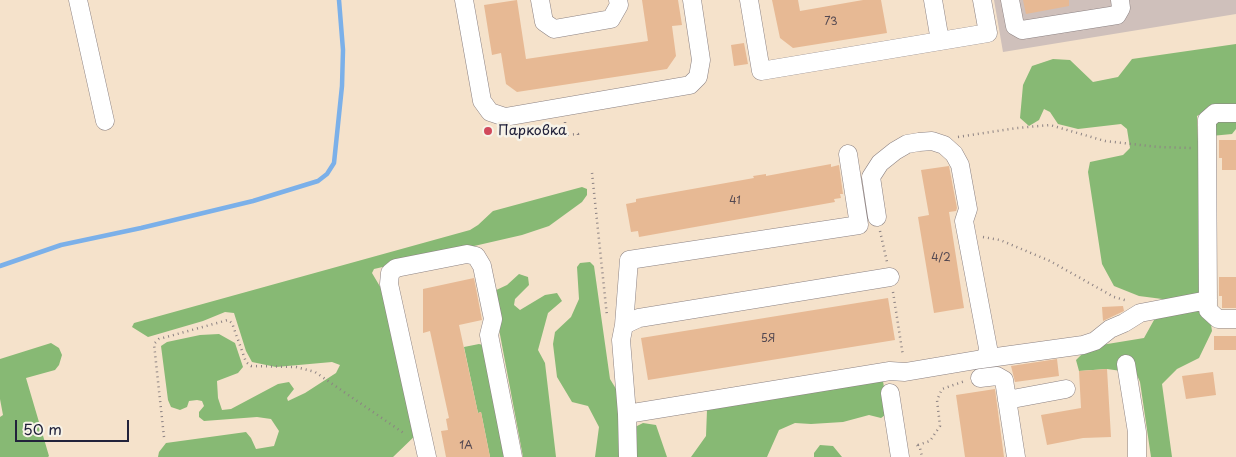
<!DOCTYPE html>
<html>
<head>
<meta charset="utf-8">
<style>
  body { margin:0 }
  #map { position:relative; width:1236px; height:457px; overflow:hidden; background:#f5e2cb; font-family:"Playpen Sans",sans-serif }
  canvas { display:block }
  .scale { position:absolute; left:15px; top:420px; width:114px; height:22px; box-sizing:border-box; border:2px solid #22223b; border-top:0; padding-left:6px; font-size:15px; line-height:18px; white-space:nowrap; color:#22223b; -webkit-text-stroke:4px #f7f3e8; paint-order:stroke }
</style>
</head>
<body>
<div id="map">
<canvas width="1236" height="457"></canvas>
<div class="scale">50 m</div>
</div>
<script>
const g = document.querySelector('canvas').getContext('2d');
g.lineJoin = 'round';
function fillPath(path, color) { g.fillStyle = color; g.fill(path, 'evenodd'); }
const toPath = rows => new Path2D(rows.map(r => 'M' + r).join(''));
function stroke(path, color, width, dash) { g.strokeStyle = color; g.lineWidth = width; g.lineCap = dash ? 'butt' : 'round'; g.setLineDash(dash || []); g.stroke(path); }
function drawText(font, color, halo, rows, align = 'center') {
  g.font = font + ' "Playpen Sans",sans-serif'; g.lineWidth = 5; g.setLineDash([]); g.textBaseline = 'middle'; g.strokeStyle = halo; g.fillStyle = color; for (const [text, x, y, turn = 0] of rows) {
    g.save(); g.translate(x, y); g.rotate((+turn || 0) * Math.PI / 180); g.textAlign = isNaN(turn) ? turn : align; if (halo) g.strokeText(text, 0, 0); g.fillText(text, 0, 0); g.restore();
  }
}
fillPath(toPath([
  [994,0,1236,0,1236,14,1003,52]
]), '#cfc0bb');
fillPath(toPath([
  [1236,44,1236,129,1232,134,1211,136,1207,110,1197,116,1203,270,1212,331,1199,358,1177,369,1162,384,1172,457,1151,457,1140,382,1136,373,1107,369,1079,371,1076,360,1089,347,1144,338,1154,320,1174,311,1170,300,1139,296,1114,286,1102,264,1088,172,1090,162,1123,155,1130,148,1127,129,1121,124,1078,129,1058,124,1050,112,1044,109,1039,120,1029,126,1020,118,1023,85,1032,66,1053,59,1070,60,1093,82,1118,77,1132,59],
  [582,187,587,189,587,195,582,202,549,226,522,235,374,269,372,273,385,295,420,431,393,457,158,457,159,452,166,443,246,432,251,438,256,449,274,446,279,431,271,419,257,417,204,421,199,417,199,412,204,406,202,401,197,400,189,401,187,407,180,410,171,407,168,400,161,346,167,342,200,335,219,334,235,343,243,367,238,373,217,381,218,398,222,410,231,409,278,384,289,382,294,389,287,398,288,401,305,393,336,373,340,365,332,362,276,367,252,362,246,351,234,313,225,312,203,321,148,337,132,327,134,323,470,230,478,225,493,211],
  [590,262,594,266,610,379,624,402,631,429,643,423,656,425,667,457,595,457,599,427,588,406,572,402,557,377,553,344,555,332,571,317,579,299,577,267,580,263],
  [519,274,528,277,529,285,515,299,514,305,520,310,545,295,557,293,562,301,548,313,538,350,545,363,556,457,523,457,492,292,507,285],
  [51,343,59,348,62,355,59,365,55,370,26,378,49,456,48,457,0,457,0,417,3,415,0,399,0,359],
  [479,344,483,345,508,457,490,457,481,412,478,413,464,347],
  [883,381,888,413,881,418,869,415,843,422,811,424,795,423,779,430,767,457,691,457,706,436,707,410],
  [820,445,833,446,842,457,814,457,814,453]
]), '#87b974');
stroke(toPath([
  [0,266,61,245,141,228,253,201,318,181,327,174,334,163,342,86,343,50,339,0]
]), '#7bb0e9', 4.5);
fillPath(toPath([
  [517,0,526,59,648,41,642,0,678,0,682,25,672,26,676,56,667,69,517,92,506,84,501,53,492,55,484,5],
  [772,0,798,0,800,11,863,0,881,0,887,33,793,48,780,38],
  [1023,0,1069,0,1069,6,1026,14],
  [744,43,748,64,734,66,731,45],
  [1219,140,1236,140,1236,170,1222,170,1222,158,1219,158],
  [831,164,831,167,839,165,843,194,840,194,841,198,834,199,835,202,639,237,638,231,631,232,626,204,636,202,636,199,754,178,753,176,766,174,766,176],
  [949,166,957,208,956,211,949,212,964,308,934,313,918,217,929,215,921,170],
  [1219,277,1236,277,1236,308,1222,308,1222,296,1219,296],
  [474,278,482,320,459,325,478,413,481,412,490,457,446,457,441,431,448,430,446,419,449,418,430,331,423,333,423,289],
  [888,298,895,340,648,380,641,338],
  [1123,306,1124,311,1103,321,1102,307],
  [1214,336,1236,336,1236,350,1214,350],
  [1057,359,1059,376,1015,382,1011,366],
  [1107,369,1111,437,1083,438,1047,445,1041,415,1081,408,1079,371],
  [1213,372,1216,395,1186,399,1182,376],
  [995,389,1004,457,965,457,956,395]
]), '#e7b994');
const minor = toPath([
  [78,0,105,121],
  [464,0,482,101,490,112,505,117,690,85,698,77,701,60,692,0],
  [540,0,544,22,554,29,611,19,619,5,618,0],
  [749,0,761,71,988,33,982,0],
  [933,0,940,41],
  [1010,0,1015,26,1022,30,1117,15,1121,8,1120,0],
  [1236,113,1215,113,1207,120,1208,310,1218,319,1236,319],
  [624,325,629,260,859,225,848,154],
  [982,359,1083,345,1095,341,1110,329,1124,323,1140,313,1208,300],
  [1126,364,1137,432,1137,457],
  [980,378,997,376,1004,380,1016,457],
  [890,393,900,457],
  [1007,400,1066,389],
  [627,414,621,340,624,325,639,318,890,277],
  [427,457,389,284,390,273,396,268,467,254,476,256,482,266,493,319,489,335,513,457],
  [628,457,627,414,890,371,905,372,982,359,987,355,988,348,964,221,968,209,960,165,954,154,944,145,932,141,919,142,907,144,895,151,880,163,871,177,877,217]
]);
stroke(minor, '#8c8283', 19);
stroke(toPath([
  [565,122,566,135,578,134,578,138],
  [958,137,1017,128,1050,125,1105,141,1158,147,1192,148],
  [592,173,607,316],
  [880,231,887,262],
  [983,237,1000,240,1050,261,1114,297,1128,301],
  [893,292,903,356],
  [164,437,154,344,159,339,228,320,232,323,246,362,251,366,296,367,315,372,405,434],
  [917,445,920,448,922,457],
  [918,445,930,441,940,426,937,400,942,389,965,381]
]), '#8c8283', 2.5, [1, 4]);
stroke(minor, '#fff', 18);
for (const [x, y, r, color] of [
  [488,131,5,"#d1495b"]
]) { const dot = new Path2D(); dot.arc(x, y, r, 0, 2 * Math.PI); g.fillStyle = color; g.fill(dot); stroke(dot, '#f7f3e8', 2); }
drawText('11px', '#534851', null, [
  ["73",831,22],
  ["41",735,201],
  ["4/2",941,258],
  ["5Я",768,339],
  ["1А",466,446]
]);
drawText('14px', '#22223b', '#f7f3e8', [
  ["Парковка",498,131]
], 'left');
</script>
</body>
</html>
